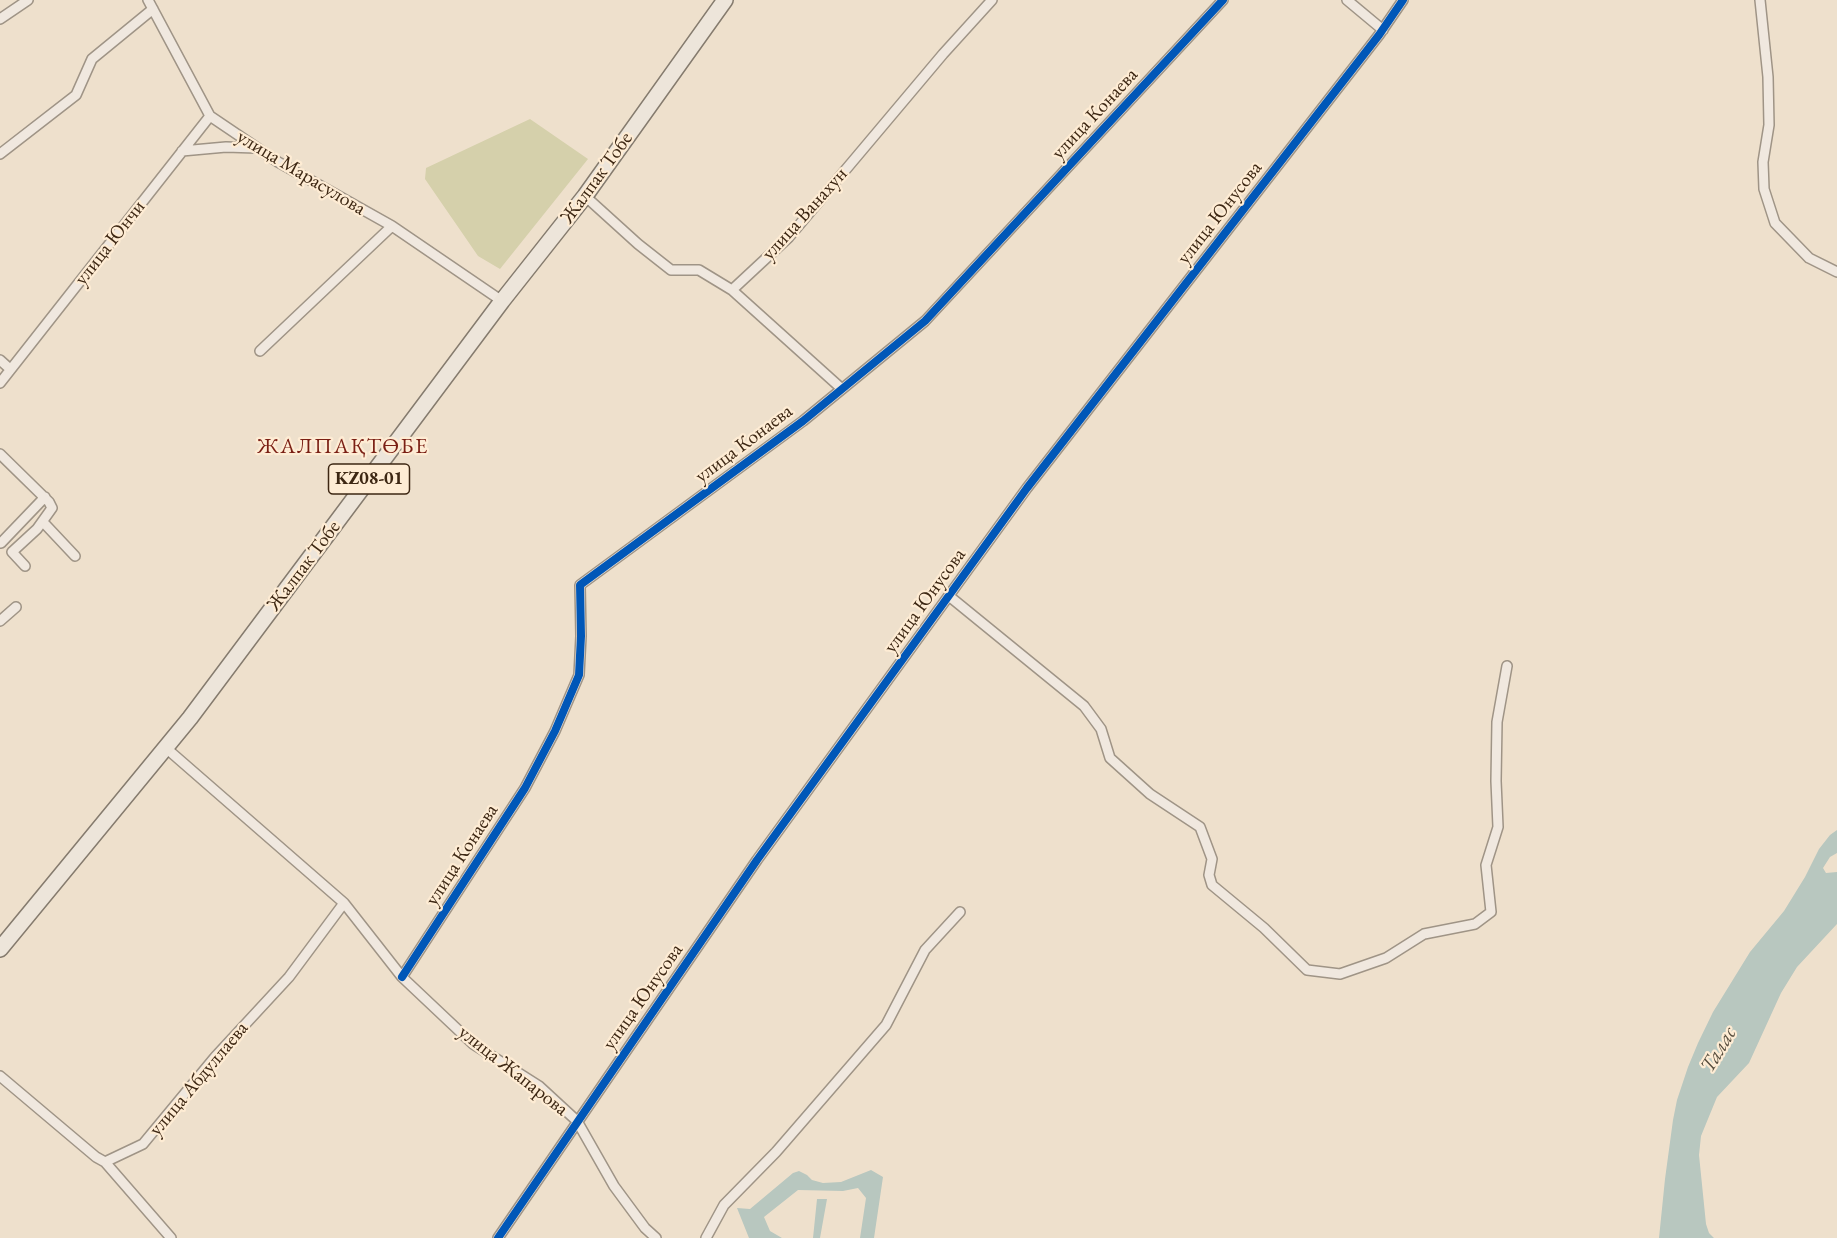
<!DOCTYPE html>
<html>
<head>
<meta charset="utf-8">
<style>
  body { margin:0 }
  canvas { display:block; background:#eee0cc }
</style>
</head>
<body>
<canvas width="1837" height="1238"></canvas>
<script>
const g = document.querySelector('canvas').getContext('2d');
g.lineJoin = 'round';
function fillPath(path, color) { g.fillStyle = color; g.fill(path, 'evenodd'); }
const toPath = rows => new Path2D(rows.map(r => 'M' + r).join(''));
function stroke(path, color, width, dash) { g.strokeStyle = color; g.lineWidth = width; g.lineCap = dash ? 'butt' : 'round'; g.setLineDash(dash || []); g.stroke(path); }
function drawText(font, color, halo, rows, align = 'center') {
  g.font = font + ' "EB Garamond",serif'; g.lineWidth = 4.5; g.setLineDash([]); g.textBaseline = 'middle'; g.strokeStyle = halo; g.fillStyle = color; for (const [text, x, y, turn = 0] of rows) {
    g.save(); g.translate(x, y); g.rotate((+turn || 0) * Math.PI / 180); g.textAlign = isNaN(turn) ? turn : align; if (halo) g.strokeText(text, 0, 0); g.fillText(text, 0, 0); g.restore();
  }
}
fillPath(toPath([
  [530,119,588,159,500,269,478,256,425,179,426,168]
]), '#d5d0ab');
fillPath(toPath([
  [1837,830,1837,853,1830,857,1823,868,1826,873,1837,872,1837,924,1797,967,1781,993,1749,1063,1717,1097,1701,1136,1699,1155,1706,1224,1709,1233,1714,1238,1659,1238,1665,1179,1673,1120,1677,1100,1688,1067,1698,1043,1713,1012,1750,952,1784,911,1805,877,1819,849,1830,835],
  [871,1170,883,1177,874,1238,860,1238,866,1198,858,1188,843,1191,798,1190,764,1217,770,1231,782,1238,749,1238,737,1208,750,1209,793,1173,799,1171,807,1175,812,1180,823,1183,841,1182],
  [817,1199,827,1199,820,1238,813,1238]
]), '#b8c7bf');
const minor = toPath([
  [148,0,210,116,278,162,392,226,502,301],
  [1347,0,1383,30],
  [1760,0,1768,77,1769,125,1763,162,1764,189,1775,223,1809,258,1837,272],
  [0,19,28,0],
  [182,151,226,147,256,148],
  [0,154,76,95,92,59,153,9],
  [585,196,638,244,671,270,699,270,732,290,789,237,943,54,992,0],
  [732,290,842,389],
  [260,351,392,226],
  [0,360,10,369],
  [0,383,210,116],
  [0,454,49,502,52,508,37,529,12,552,25,566],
  [43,522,75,556],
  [1,543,45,497],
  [949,596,1084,706,1101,729,1110,758,1150,794,1200,827,1212,859,1209,875,1212,885,1264,928,1307,970,1340,974,1386,958,1424,934,1475,924,1491,912,1486,865,1498,827,1496,781,1497,722,1507,666],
  [0,621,16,607],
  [166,748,344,903,402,977,473,1044,539,1086,577,1121,614,1186,645,1228,656,1238],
  [402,977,525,788,555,731,579,675,581,636,580,585,803,421,925,321,1223,0],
  [0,1076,96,1157,105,1162,143,1144,215,1057,289,977,344,903],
  [105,1162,171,1238],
  [498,1238,757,860,1027,488,1379,35,1403,0],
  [706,1238,724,1205,776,1152,886,1025,925,950,960,912]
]);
const primary = toPath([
  [0,949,190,718,502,301,585,196,725,0]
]);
stroke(minor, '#9f9486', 12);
stroke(primary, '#857b6e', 18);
stroke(minor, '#f0e8df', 9);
stroke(primary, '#ede5da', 15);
stroke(toPath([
  [402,977,525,788,555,731,579,675,581,636,580,585,803,421,925,321,1223,0],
  [498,1238,757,860,1027,488,1379,35,1403,0]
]), '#0057b8', 8);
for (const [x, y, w] of [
  [369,479,81]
]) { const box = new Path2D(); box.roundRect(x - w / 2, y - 15, w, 30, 4.5); g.fillStyle = '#feecd4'; g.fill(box); stroke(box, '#3d2713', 1.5); }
drawText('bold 18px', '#3d2713', null, [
  ["KZ08-01",369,479]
]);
drawText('20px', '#3d2713', '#feecd4', [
  ["улица Конаева",1095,114,-47],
  ["улица Марасулова",301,173,31],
  ["Жалпак Тобе",597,178,-54],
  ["улица Юнусова",1220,213,-52],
  ["улица Ванахун",805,214,-48],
  ["улица Юнчи",110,243,-52],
  ["улица Конаева",744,444,-37],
  ["Жалпак Тобе",304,566,-53],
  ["улица Юнусова",925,601,-54],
  ["улица Конаева",462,855,-57],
  ["улица Юнусова",643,997,-55],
  ["улица Жапарова",513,1071,38],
  ["улица Абдуллаева",199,1079,-50]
]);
drawText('italic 21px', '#564c3c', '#feecd4', [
  ["Талас",1719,1050,-59]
]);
g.letterSpacing = '1.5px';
drawText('22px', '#7a1f14', '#feecd4', [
  ["ЖАЛПАҚТӨБЕ",343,447]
]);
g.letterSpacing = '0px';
</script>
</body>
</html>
